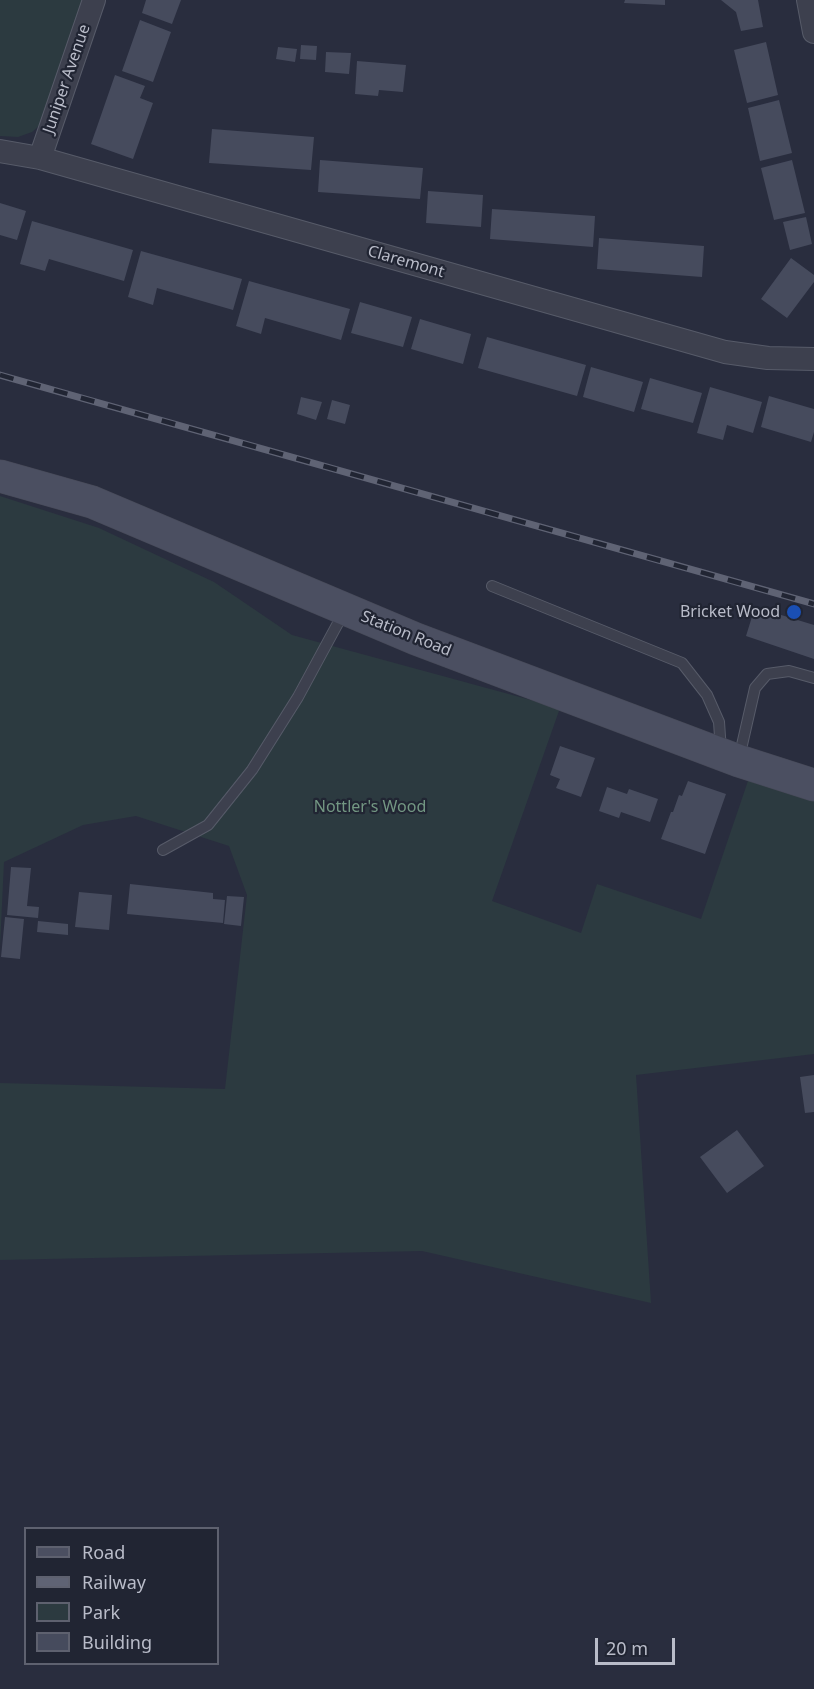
<!DOCTYPE html>
<html>
<head>
<meta charset="utf-8">
<style>
  body { margin:0 }
  #map { position:relative; width:814px; height:1689px; overflow:hidden; background:#292d3e; font-family:"Noto Sans",sans-serif }
  canvas { display:block }
  .legend { position:absolute; left:24px; top:1527px; width:195px; height:138px; box-sizing:border-box; background:#212533; border:2px solid #5e616f; margin:0; padding:8px 10px; list-style:none; font-size:18px; color:#b9bcc9 }
  .legend li { display:flex; align-items:center; gap:12px; height:30px }
  .legend b { width:30px; border:2px solid #5e616f }
  .scale { position:absolute; left:595px; top:1638px; width:80px; height:27px; box-sizing:border-box; border:3px solid #b9bcc9; border-top:0; padding-left:8px; font-size:18px; line-height:21px; white-space:nowrap; color:#b9bcc9; -webkit-text-stroke:4px #212533; paint-order:stroke }
</style>
</head>
<body>
<div id="map">
<canvas width="814" height="1689"></canvas>
<ul class="legend">
<li><b style="height:8px;background:#4b4f61"></b>Road</li>
<li><b style="height:8px;background:#5f6374"></b>Railway</li>
<li><b style="height:16px;background:#2c3a40"></b>Park</li>
<li><b style="height:16px;background:#464b5d"></b>Building</li>
</ul>
<div class="scale">20 m</div>
</div>
<script>
const g = document.querySelector('canvas').getContext('2d');
g.lineJoin = 'round';
function fillPath(path, color) { g.fillStyle = color; g.fill(path, 'evenodd'); }
const toPath = rows => new Path2D(rows.map(r => 'M' + r).join(''));
function stroke(path, color, width, dash) { g.strokeStyle = color; g.lineWidth = width; g.lineCap = dash ? 'butt' : 'round'; g.setLineDash(dash || []); g.stroke(path); }
function drawText(font, color, halo, rows, align = 'center') {
  g.font = font + ' "Noto Sans",sans-serif'; g.lineWidth = 4.5; g.setLineDash([]); g.textBaseline = 'middle'; g.strokeStyle = halo; g.fillStyle = color; for (const [text, x, y, turn = 0] of rows) {
    g.save(); g.translate(x, y); g.rotate((+turn || 0) * Math.PI / 180); g.textAlign = isNaN(turn) ? turn : align; if (halo) g.strokeText(text, 0, 0); g.fillText(text, 0, 0); g.restore();
  }
}
fillPath(toPath([
  [0,0,84,0,40,125,32,132,18,137,0,136],
  [0,496,99,528,214,582,292,635,560,708,492,901,581,933,597,884,701,919,749,778,814,799,814,1054,636,1075,651,1303,422,1251,0,1260,0,1083,225,1089,247,895,229,846,136,816,83,825,4,862,0,947]
]), '#2c3a40');
fillPath(toPath([
  [146,0,181,0,172,24,142,13],
  [625,0,665,0,665,5,624,3],
  [721,0,758,0,763,27,741,31,736,12],
  [140,20,171,32,153,82,122,71],
  [766,42,778,95,747,103,734,50],
  [301,45,317,46,316,60,300,59],
  [278,47,297,49,295,62,276,59],
  [326,52,351,53,349,74,325,72],
  [357,61,406,65,403,92,379,90,378,96,355,94],
  [115,75,145,86,140,98,153,103,133,159,91,144],
  [779,100,792,153,760,161,748,108],
  [212,129,314,137,311,170,209,163],
  [320,160,423,168,420,199,318,192],
  [792,160,805,213,774,220,761,168],
  [428,191,483,195,481,227,426,223],
  [0,203,26,211,17,240,0,235],
  [492,209,595,216,593,247,490,239],
  [806,217,812,244,790,250,783,222],
  [32,221,133,250,124,281,49,259,45,271,20,264],
  [599,238,704,246,702,277,597,269],
  [141,251,242,279,233,310,157,288,153,305,128,297],
  [791,258,814,275,814,282,787,318,761,299],
  [249,281,350,309,341,340,265,318,261,334,236,326],
  [360,302,412,317,403,347,351,333],
  [420,319,471,334,463,364,411,349],
  [487,337,586,365,577,396,478,368],
  [591,367,643,382,634,412,583,397],
  [650,378,702,393,693,423,641,409],
  [710,387,762,402,753,433,727,425,723,440,697,433],
  [769,396,814,409,814,432,811,442,761,427],
  [301,397,322,402,316,420,297,414],
  [332,400,350,405,345,424,327,419],
  [755,607,814,625,814,659,746,636],
  [560,746,595,758,581,797,556,788,560,779,550,775],
  [688,781,726,794,705,854,661,839,671,812,673,812,679,795,682,796],
  [607,787,627,794,629,789,658,799,650,822,621,812,619,818,599,811],
  [11,867,31,868,27,906,39,907,38,918,7,915],
  [130,884,213,893,213,899,225,900,223,923,127,914],
  [79,892,112,895,109,930,75,927],
  [227,896,244,897,241,926,224,924],
  [5,917,24,919,20,959,1,957],
  [38,921,68,924,68,935,37,932],
  [814,1075,814,1112,805,1113,800,1077],
  [737,1130,764,1166,727,1193,700,1157]
]), '#464b5d');
const lane = toPath([
  [492,586,682,663,707,695,719,722,721,751],
  [739,758,755,688,767,674,789,671,814,678],
  [163,850,208,825,252,770,298,697,344,612]
]);
const street = toPath([
  [808,0,814,32],
  [0,151,40,158,725,352,768,358,814,359],
  [40,158,94,0]
]);
const secondary = toPath([
  [0,476,92,502,416,639,739,761,814,785]
]);
stroke(lane, '#575b69', 12);
stroke(street, '#575b69', 24);
stroke(secondary, '#464957', 33);
stroke(lane, '#3d404e', 10);
stroke(street, '#3d404e', 22);
stroke(secondary, '#4b4f61', 32);
const rail = toPath([
  [0,375,814,604]
]);
stroke(rail, '#5f6374', 7);
stroke(rail, '#212533', 4.5, [14]);
for (const [x, y, r, color] of [
  [794,612,8,"#1a4fb4"]
]) { const dot = new Path2D(); dot.arc(x, y, r, 0, 2 * Math.PI); g.fillStyle = color; g.fill(dot); stroke(dot, '#212533', 2); }
drawText('16px', '#b9bcc9', '#212533', [
  ["Juniper Avenue",67,79,-71],
  ["Claremont",406,262,16],
  ["Station Road",406,634,22]
]);
drawText('16px', '#b9bcc9', '#212533', [
  ["Bricket Wood",780,612]
], 'right');
drawText('16px', '#739783', '#212533', [
  ["Nottler's Wood",370,807]
]);
</script>
</body>
</html>
